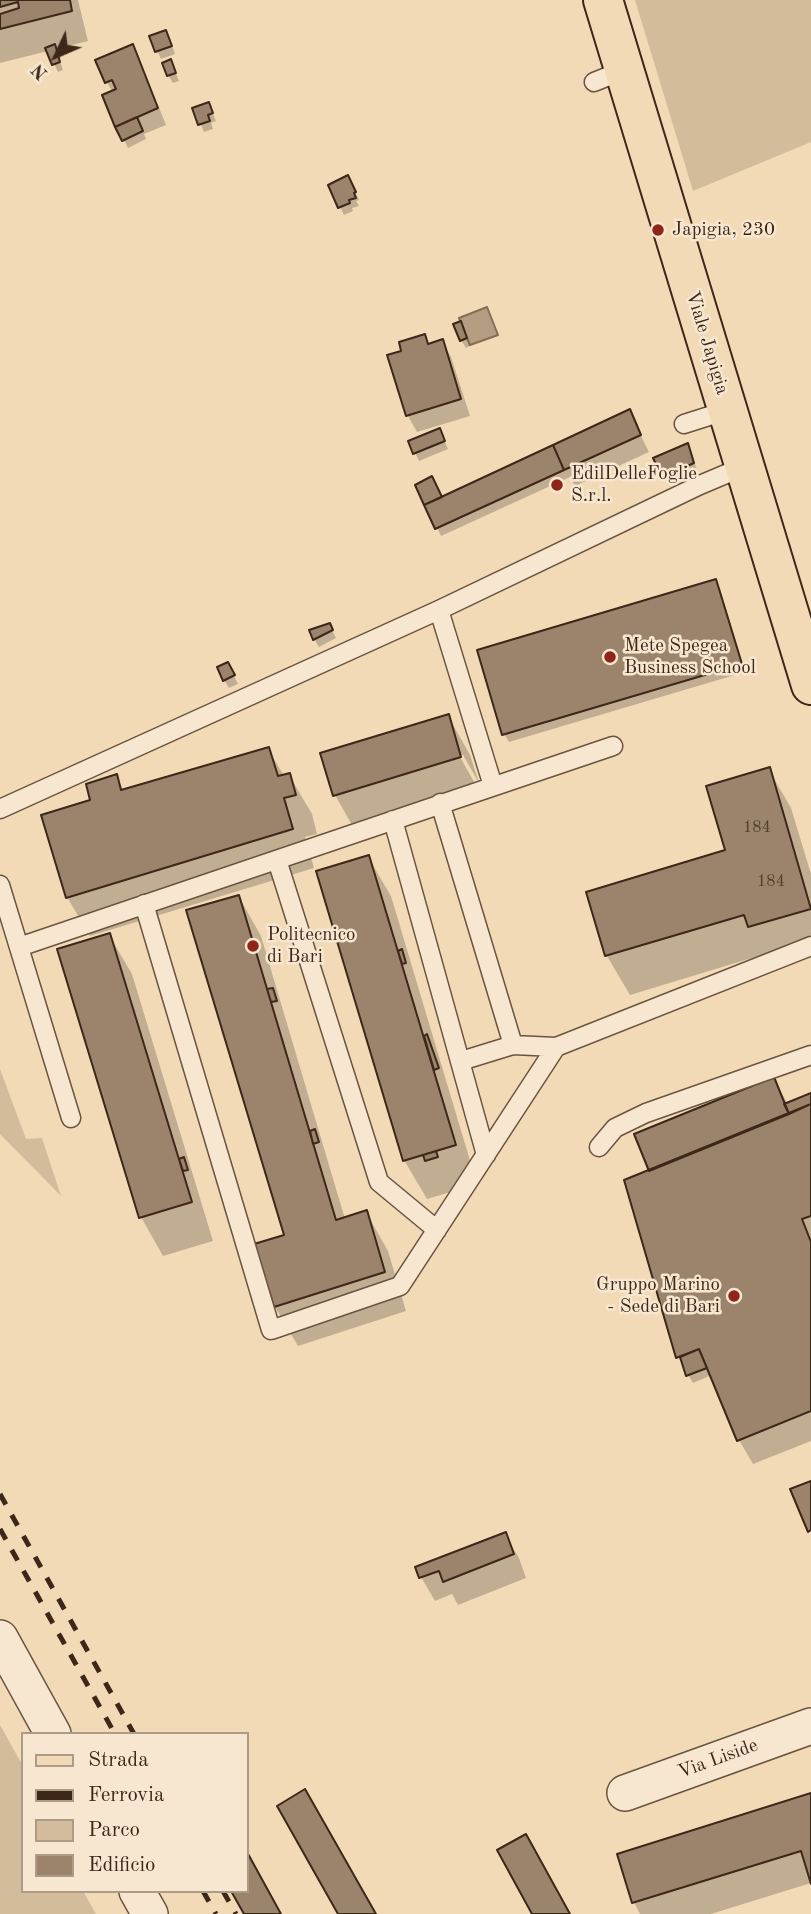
<!DOCTYPE html>
<html>
<head>
<meta charset="utf-8">
<style>
  body { margin:0 }
  #map { position:relative; width:811px; height:1914px; overflow:hidden; background:#f2dab7; font-family:"Old Standard TT",serif }
  canvas { display:block }
  .legend { position:absolute; left:21px; top:1732px; width:228px; height:161px; box-sizing:border-box; background:#f7e7d0; border:2px solid #ad9a87; margin:0; padding:9px 12px; list-style:none; font-size:21px; color:#3d2719 }
  .legend li { display:flex; align-items:center; gap:14px; height:35px }
  .legend b { width:35px; border:2px solid #ad9a87 }
  .north { position:absolute; left:21px; top:21px; width:70px; height:70px; -webkit-text-stroke:5px #f7e7d0; paint-order:stroke; rotate:226deg; font-size:19px; font-weight:700; line-height:28px; text-align:center; color:#3d2719 }
  .north::after { content:''; display:block; margin:auto; width:24px; height:32px; background:#3d2719; clip-path:polygon(50% 0,100% 100%,50% 72%,0 100%) }
</style>
</head>
<body>
<div id="map">
<canvas width="811" height="1914"></canvas>
<ul class="legend">
<li><b style="height:9px;background:#f2dab7"></b>Strada</li>
<li><b style="height:9px;background:#3d2719"></b>Ferrovia</li>
<li><b style="height:19px;background:#d3bc9c"></b>Parco</li>
<li><b style="height:19px;background:#9b846b"></b>Edificio</li>
</ul>
<div class="north">N</div>
</div>
<script>
const g = document.querySelector('canvas').getContext('2d');
g.lineJoin = 'round';
function fillPath(path, color) { g.fillStyle = color; g.fill(path, 'evenodd'); }
const toPath = rows => new Path2D(rows.map(r => 'M' + r).join(''));
function stroke(path, color, width, dash) { g.strokeStyle = color; g.lineWidth = width; g.lineCap = dash ? 'butt' : 'round'; g.setLineDash(dash || []); g.stroke(path); }
function drawText(font, color, halo, rows, align = 'center') {
  g.font = font + ' "Old Standard TT",serif'; g.lineWidth = 5; g.setLineDash([]); g.textBaseline = 'middle'; g.strokeStyle = halo; g.fillStyle = color; for (const [text, x, y, turn = 0] of rows) {
    g.save(); g.translate(x, y); g.rotate((+turn || 0) * Math.PI / 180); g.textAlign = isNaN(turn) ? turn : align; if (halo) g.strokeText(text, 0, 0); g.fillText(text, 0, 0); g.restore();
  }
}
fillPath(toPath([
  [635,0,811,0,811,142,693,191],
  [0,1069,26,1139,42,1138,61,1196,0,1134],
  [0,1725,23,1766,23,1891,83,1891,96,1914,0,1914]
]), '#d3bc9c');
const water = toPath([
  [487,307,498,335,470,345,459,318,487,307]
]);
fillPath(water, '#b49d81');
stroke(water, '#846e57', 2);
fillPath(toPath([
  [0,0,78,0,88,41,56,49,63,70,58,72,48,51,0,63],
  [151,37,170,40,175,54,161,59],
  [132,47,141,63,166,125,144,134,146,139,128,148,117,126,113,93,107,82],
  [174,69,179,81,173,83,168,75],
  [194,109,212,111,216,121,211,123,213,129,204,132],
  [330,185,352,185,359,200,356,201,359,206,352,208,353,211,344,215],
  [464,331,470,346,466,348,461,340],
  [424,337,429,345,442,341,451,357,470,416,417,432,408,416,390,356,404,352],
  [629,412,649,452,575,486,570,477,441,536,417,486,442,499],
  [443,438,448,449,419,461,410,442],
  [688,445,692,453,697,471,668,484,663,476],
  [715,581,720,589,745,672,509,742,504,734],
  [329,625,336,638,319,647,314,639],
  [232,672,238,684,229,688,224,680],
  [448,716,470,755,479,783,463,755,459,755,482,796,357,834,335,795],
  [268,749,284,776,289,775,312,814,317,834,305,837,314,868,90,936,67,897,116,776,124,791],
  [769,770,791,808,811,874,811,954,772,966,765,954,630,995,607,956,588,893,727,851],
  [368,857,391,896,477,1184,427,1199,404,1160],
  [239,897,261,936,345,1219,366,1212,388,1251,406,1311,298,1346,275,1307,257,1245,286,1236],
  [109,935,132,974,213,1241,163,1256,141,1217],
  [773,1079,788,1104,811,1095,811,1441,753,1464,739,1440,712,1375,693,1383,679,1359,706,1348,651,1171],
  [505,1535,519,1558,526,1578,458,1605,452,1594,435,1601,421,1577],
  [811,1795,811,1883,711,1914,640,1914,634,1902]
]), '#0003');
const building = toPath([
  [0,0,70,0,72,11,0,29,0,14,19,8,18,2,0,7,0,0],
  [166,30,172,46,155,52,149,36,166,30],
  [55,44,60,62,52,65,45,48,55,44],
  [133,44,158,108,115,127,102,95,116,89,112,80,105,83,95,60,133,44],
  [171,59,176,73,167,76,162,63,171,59],
  [209,102,213,113,208,115,210,121,198,125,192,108,209,102],
  [137,117,143,131,122,141,115,127,137,117],
  [348,175,356,192,354,193,356,198,349,200,350,203,338,208,328,185,348,175],
  [461,321,467,338,460,341,453,324,461,321],
  [425,334,428,344,443,339,461,399,406,416,387,355,401,351,399,342,425,334],
  [630,409,641,435,564,470,553,445,630,409],
  [440,428,445,441,413,454,408,441,440,428],
  [688,443,694,463,662,477,653,458,688,443],
  [553,445,564,470,435,529,424,505,553,445],
  [432,476,442,497,424,505,415,485,432,476],
  [716,579,742,664,502,735,477,650,716,579],
  [330,623,333,630,313,640,309,630,330,623],
  [228,662,235,675,223,681,217,667,228,662],
  [449,714,461,757,333,796,320,753,449,714],
  [269,747,278,776,290,773,296,795,284,798,293,829,66,898,41,815,90,800,86,784,117,774,121,790,269,747],
  [770,767,811,909,748,927,744,915,605,956,586,892,725,850,706,786,770,767],
  [369,855,456,1145,403,1161,316,871,369,855],
  [239,895,336,1220,367,1210,385,1272,274,1307,254,1244,284,1235,186,910,239,895],
  [110,933,192,1202,139,1218,57,949,110,933],
  [402,949,406,963,402,964,398,951,402,949],
  [273,988,277,1001,271,1002,267,989,273,988],
  [427,1034,439,1068,434,1070,424,1036,427,1034],
  [774,1077,789,1114,649,1171,634,1134,774,1077],
  [811,1093,811,1104,789,1114,784,1104,811,1093],
  [811,1104,811,1216,802,1219,811,1242,811,1411,737,1441,699,1349,676,1358,624,1180,811,1104],
  [315,1129,319,1142,313,1144,310,1131,315,1129],
  [436,1151,438,1157,425,1161,423,1155,436,1151],
  [184,1157,188,1170,183,1171,179,1159,184,1157],
  [699,1349,707,1368,686,1376,680,1357,699,1349],
  [811,1481,811,1530,808,1532,790,1489,811,1481],
  [506,1532,514,1554,443,1582,439,1571,419,1578,415,1567,506,1532],
  [305,1789,376,1914,338,1914,277,1806,305,1789],
  [811,1793,811,1884,801,1851,632,1903,617,1854,811,1793],
  [526,1834,570,1914,532,1914,497,1850,526,1834],
  [247,1852,281,1914,244,1914,231,1891,247,1891,247,1852]
]);
fillPath(building, '#9b846b');
stroke(building, '#3d2719', 2);
const lane = toPath([
  [594,82,624,70],
  [684,424,728,410],
  [439,610,493,786],
  [440,803,513,1045,556,1047],
  [0,809,439,610,700,485,745,466],
  [393,820,486,1155],
  [277,860,379,1182,437,1230],
  [0,885,71,1118],
  [144,904,271,1330,400,1286,556,1047,811,946],
  [19,947,613,746],
  [461,1061,513,1045],
  [599,1147,615,1128,646,1113,811,1055]
]);
const street = toPath([
  [0,1638,53,1734],
  [625,1793,811,1726],
  [137,1891,150,1914]
]);
const primary = toPath([
  [603,0,811,685]
]);
stroke(lane, '#6a5440', 21);
stroke(street, '#6a5440', 38);
stroke(primary, '#3d2719', 42);
stroke(lane, '#f7e7d0', 18);
stroke(street, '#f7e7d0', 35);
stroke(primary, '#f2dab7', 38);
stroke(toPath([
  [0,1494,134,1734],
  [0,1529,115,1734],
  [203,1891,216,1914],
  [223,1891,236,1914]
]), '#3d2719', 5, [12, 12]);
for (const [x, y, r, color] of [
  [658,230,7,"#8f2418"],
  [557,485,7,"#8f2418"],
  [610,657,7,"#8f2418"],
  [253,946,7,"#8f2418"],
  [734,1296,7,"#8f2418"]
]) { const dot = new Path2D(); dot.arc(x, y, r, 0, 2 * Math.PI); g.fillStyle = color; g.fill(dot); stroke(dot, '#f7e7d0', 2.5); }
drawText('16px', '#543e2e', null, [
  ["184",757,828],
  ["184",771,882]
]);
drawText('19px', '#3d2719', '#f7e7d0', [
  ["Japigia, 230",672,230],
  ["EdilDelleFoglie",571,474],
  ["S.r.l.",571,496],
  ["Mete Spegea",624,646],
  ["Business School",624,668],
  ["Politecnico",267,935],
  ["di Bari",267,957],
  ["Gruppo Marino",720,1285,"right"],
  ["- Sede di Bari",720,1307,"right"]
], 'left');
drawText('19px', '#3d2719', '#f7e7d0', [
  ["Viale Japigia",707,343,73],
  ["Via Liside",718,1759,-20]
]);
</script>
</body>
</html>
